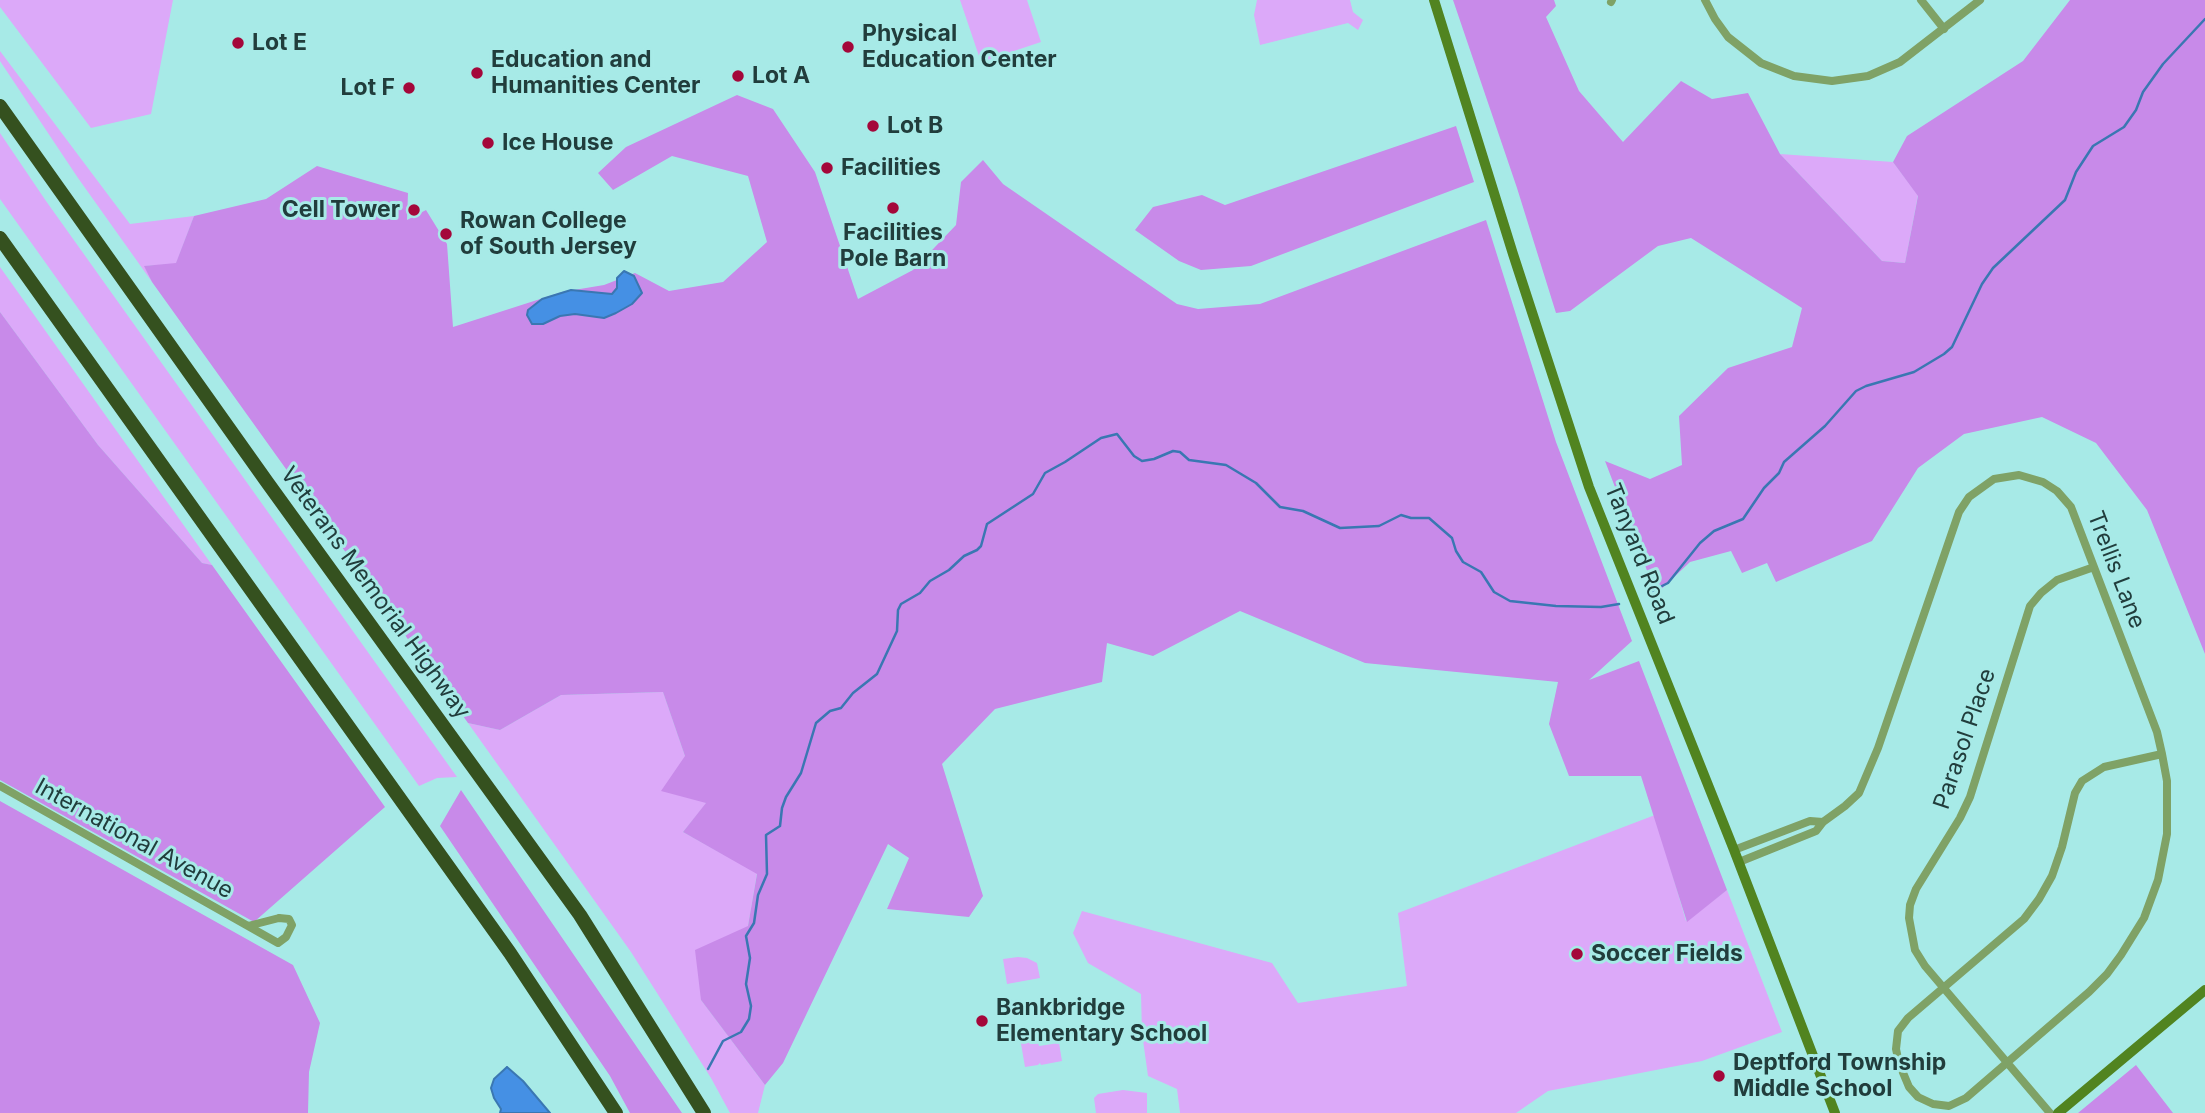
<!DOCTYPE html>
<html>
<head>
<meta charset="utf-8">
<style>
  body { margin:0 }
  canvas { display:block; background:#a7eae7 }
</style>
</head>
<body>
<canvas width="2205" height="1113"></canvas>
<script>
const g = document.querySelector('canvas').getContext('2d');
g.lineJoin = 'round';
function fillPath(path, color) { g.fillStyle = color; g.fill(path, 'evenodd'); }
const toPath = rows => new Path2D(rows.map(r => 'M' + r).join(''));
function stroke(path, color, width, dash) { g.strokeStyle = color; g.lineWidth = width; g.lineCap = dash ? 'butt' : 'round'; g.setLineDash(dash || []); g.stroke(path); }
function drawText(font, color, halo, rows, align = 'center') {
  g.font = font + ' Inter,sans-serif'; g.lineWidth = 6; g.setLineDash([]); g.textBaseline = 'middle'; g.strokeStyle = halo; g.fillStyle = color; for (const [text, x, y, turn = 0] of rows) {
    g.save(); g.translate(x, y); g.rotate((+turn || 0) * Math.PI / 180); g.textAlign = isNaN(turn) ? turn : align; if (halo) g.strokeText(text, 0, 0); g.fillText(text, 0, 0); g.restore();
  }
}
fillPath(toPath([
  [0,0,173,0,151,114,91,128,0,7],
  [960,0,1027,0,1041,42,981,62],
  [1257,0,1350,0,1353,12,1363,20,1358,30,1348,23,1260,45,1254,15],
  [0,51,130,224,194,216,176,264,145,266,152,282,78,178,0,61],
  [0,133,46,201,457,777,437,778,419,786,0,199],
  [1780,154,1893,162,1918,195,1905,263,1882,261],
  [0,267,212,565,202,563,98,445,0,312],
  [663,692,685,756,706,804,683,832,757,873,748,926,701,1000,765,1085,758,1113,730,1113,711,1078,631,952,468,723,500,730,561,695],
  [1655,815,1686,921,1727,890,1782,1032,1702,1061,1548,1091,1516,1113,1180,1113,1177,1089,1148,1076,1142,1033,1141,994,1088,963,1073,933,1082,911,1272,963,1298,1003,1407,986,1398,913],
  [1018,957,1027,958,1037,963,1040,978,1007,984,1003,959],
  [1036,1034,1039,1046,1059,1043,1062,1061,1041,1065,1040,1063,1038,1065,1025,1067,1020,1038],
  [1123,1090,1147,1093,1147,1113,1096,1113,1094,1098,1098,1094]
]), '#dca9f9');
fillPath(toPath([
  [1453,0,1554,0,1556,6,1546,17,1579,91,1623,142,1681,81,1712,99,1748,93,1780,154,1882,261,1905,263,1918,196,1893,162,1907,136,2023,61,2070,0,2205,0,2205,654,2147,510,2096,443,2042,417,1964,434,1918,468,1872,541,1776,582,1767,563,1742,573,1731,551,1690,562,1656,594,1605,461,1650,479,1682,465,1679,416,1728,368,1792,347,1802,308,1691,238,1658,246,1570,311,1556,313,1517,188],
  [737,95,773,109,815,172,858,299,913,270,956,225,961,182,983,160,1003,184,1177,304,1198,309,1260,304,1486,220,1556,442,1632,641,1589,680,1639,661,1727,890,1687,922,1641,776,1569,776,1549,724,1558,682,1365,663,1240,611,1153,656,1107,643,1102,682,995,709,942,764,983,896,969,917,887,909,909,858,888,844,783,1063,765,1085,701,1000,695,950,748,926,757,874,683,832,706,803,661,791,685,756,663,692,561,695,500,730,468,723,152,282,144,266,176,263,194,216,266,199,317,166,408,193,407,220,426,210,447,244,453,327,562,292,604,285,635,273,669,291,723,282,767,242,748,176,672,156,613,190,598,173,626,147],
  [1456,126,1474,182,1251,266,1201,270,1179,261,1135,230,1153,207,1202,195,1225,205],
  [0,312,98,445,202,563,212,565,385,807,254,922,0,780],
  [461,790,682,1113,630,1113,610,1076,440,826],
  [0,801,293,965,320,1023,309,1072,308,1113,0,1113],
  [2136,1065,2173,1113,2078,1113]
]), '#c88ae9');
const water = toPath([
  [624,271,634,276,642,293,632,304,616,313,604,318,575,314,560,316,543,324,532,324,527,315,528,310,542,299,571,290,612,294,617,288,617,278,624,271],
  [507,1067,523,1081,550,1113,500,1113,501,1109,494,1098,491,1088,494,1079,507,1067]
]);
fillPath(water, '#4590e4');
stroke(water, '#3a77b2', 2);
stroke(toPath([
  [1652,591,1668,583,1700,543,1714,531,1743,519,1764,488,1779,473,1784,462,1825,426,1856,391,1866,386,1914,372,1944,354,1952,347,1982,284,1993,268,2065,200,2076,172,2093,146,2124,127,2136,110,2143,92,2163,64,2205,19],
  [708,1069,723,1041,741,1032,749,1019,751,1006,746,984,750,958,746,936,754,923,758,895,767,874,766,835,780,826,782,808,786,797,801,773,816,723,830,711,841,708,853,693,877,674,897,631,898,610,901,604,920,593,930,581,949,570,964,556,977,550,981,546,987,524,1033,494,1045,473,1065,462,1101,438,1117,434,1134,456,1142,461,1154,459,1173,451,1180,452,1189,460,1226,465,1256,483,1280,507,1303,511,1340,528,1379,526,1401,515,1411,518,1429,518,1452,538,1456,551,1463,562,1481,572,1494,592,1510,601,1556,606,1601,607,1619,604]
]), '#3a77b2', 2.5);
stroke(toPath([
  [1705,0,1715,19,1728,37,1761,63,1794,76,1832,81,1868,76,1900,62,1980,0],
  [1921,0,1944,29],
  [1611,2,1612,0],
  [0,786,248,926],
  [1734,850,1810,821,1823,822],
  [1739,862,1816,831,1823,822,1845,806,1859,793,1878,748,1959,512,1969,497,1994,479,2019,475,2043,482,2057,491,2071,507,2157,732,2162,754,2167,781,2167,834,2158,880,2144,918,2121,955,2107,974,2089,992,1966,1098,1949,1106,1933,1104,1918,1097,1909,1087,1899,1063,1896,1049,1898,1031,1908,1018,2024,919,2039,899,2052,876,2062,847,2075,793,2082,781,2104,767,2162,754],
  [279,918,289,919,292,925,286,937,278,943,248,926,279,918],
  [2050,1113,1925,966,1915,950,1909,918,1910,905,1916,889,1960,818,1970,797,2030,606,2041,593,2057,580,2094,567]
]), '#7fa266', 8);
stroke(toPath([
  [1434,0,1513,254,1589,487,1734,850,1835,1113],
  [2058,1113,2205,990]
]), '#518420', 10);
stroke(toPath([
  [0,106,267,482,580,915,704,1113],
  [0,238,510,953,616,1113]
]), '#35511f', 14);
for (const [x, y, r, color] of [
  [238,43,7,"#a4073a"],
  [848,47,7,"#a4073a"],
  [477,73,7,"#a4073a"],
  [738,76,7,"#a4073a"],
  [409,88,7,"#a4073a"],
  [873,126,7,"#a4073a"],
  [488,143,7,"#a4073a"],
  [827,168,7,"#a4073a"],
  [893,208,7,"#a4073a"],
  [414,210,7,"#a4073a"],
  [446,234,7,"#a4073a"],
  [1577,954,7,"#a4073a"],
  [982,1021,7,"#a4073a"],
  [1719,1076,7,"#a4073a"]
]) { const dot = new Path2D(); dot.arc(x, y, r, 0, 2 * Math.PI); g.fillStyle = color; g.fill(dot); stroke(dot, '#a7eae7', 2.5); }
drawText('bold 23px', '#213d3c', '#a7eae7', [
  ["Physical",862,34],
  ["Education Center",862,60],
  ["Lot E",252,43],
  ["Education and",491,60],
  ["Humanities Center",491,86],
  ["Lot A",752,76],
  ["Lot F",395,88,"right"],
  ["Lot B",887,126],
  ["Ice House",502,143],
  ["Facilities",841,168],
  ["Cell Tower",400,210,"right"],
  ["Rowan College",460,221],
  ["of South Jersey",460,247],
  ["Facilities",893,233,"center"],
  ["Pole Barn",893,259,"center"],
  ["Soccer Fields",1591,954],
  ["Bankbridge",996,1008],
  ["Elementary School",996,1034],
  ["Deptford Township",1733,1063],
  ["Middle School",1733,1089]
], 'left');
drawText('23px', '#213d3c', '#a7eae7', [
  ["Tanyard Road",1639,554,68],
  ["Trellis Lane",2116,570,69],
  ["Veterans Memorial Highway",375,593,54],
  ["Parasol Place",1965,739,-71],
  ["International Avenue",134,839,29]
]);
</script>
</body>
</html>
